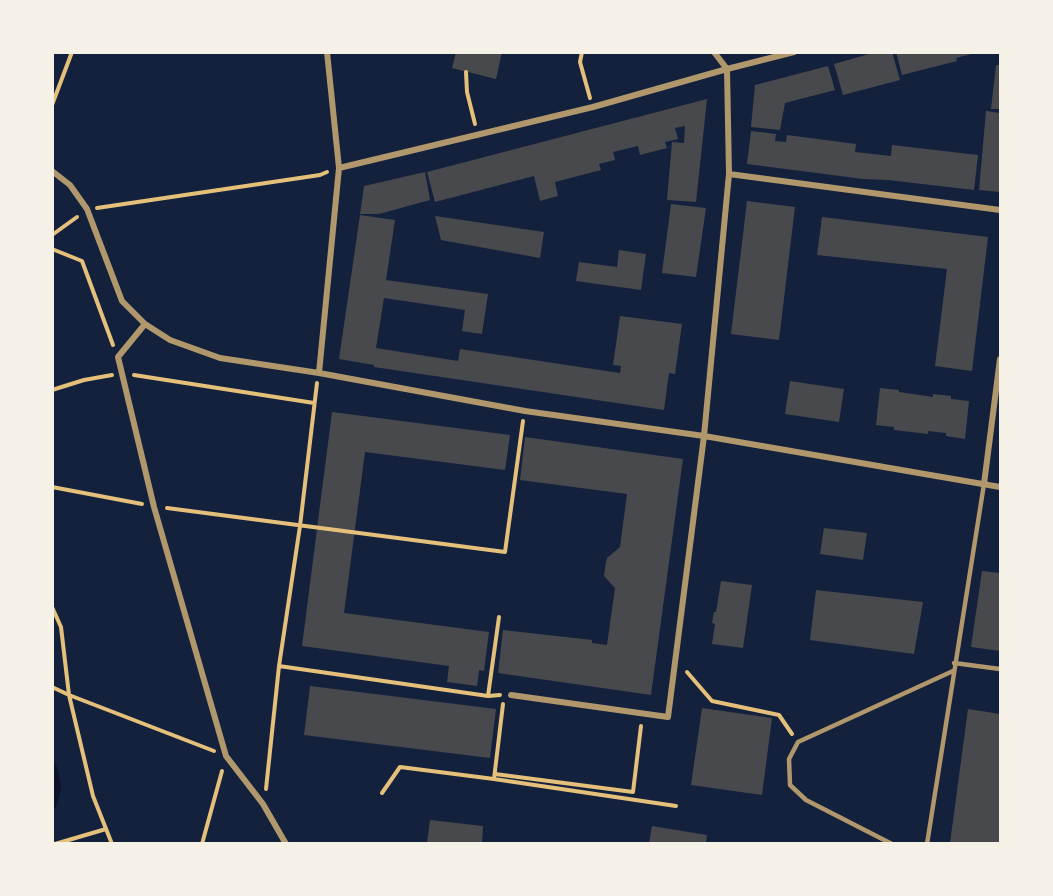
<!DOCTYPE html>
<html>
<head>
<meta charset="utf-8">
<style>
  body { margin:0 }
  #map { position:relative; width:1053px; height:896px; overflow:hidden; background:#14213d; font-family:Montserrat,sans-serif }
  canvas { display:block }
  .frame { position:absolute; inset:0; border:54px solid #f6f1e7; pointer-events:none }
</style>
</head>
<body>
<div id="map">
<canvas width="1053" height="896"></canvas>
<div class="frame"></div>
</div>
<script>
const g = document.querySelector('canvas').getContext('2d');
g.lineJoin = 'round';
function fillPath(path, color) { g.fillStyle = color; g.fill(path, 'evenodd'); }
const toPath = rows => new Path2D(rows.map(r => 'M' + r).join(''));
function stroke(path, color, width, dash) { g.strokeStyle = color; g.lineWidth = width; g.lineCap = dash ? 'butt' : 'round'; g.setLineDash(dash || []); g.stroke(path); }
fillPath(toPath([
  [52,756,58,770,61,789,57,805,53,810]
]), '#0b132b');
fillPath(toPath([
  [456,52,502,52,496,79,452,68],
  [876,52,892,52,900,80,843,95,834,64],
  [896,52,975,52,975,53,956,58,957,61,902,75],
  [996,65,1000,65,1000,109,991,109],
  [828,66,835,90,785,103,780,130,751,127,755,85],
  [707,99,696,202,667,200,672,142,684,143,685,126,675,128,678,139,665,142,667,148,640,155,638,146,613,152,615,160,599,164,601,170,555,182,558,196,540,201,534,176,435,202,427,172],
  [986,111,1000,113,1000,192,979,190],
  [751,131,776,134,775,141,786,142,787,135,856,144,855,152,891,156,892,145,978,155,974,190,888,180,863,179,747,164],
  [425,172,430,200,379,214,360,214,364,186],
  [747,201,795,207,779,340,731,334],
  [671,204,706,208,696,277,662,273],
  [360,215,395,220,386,280,488,294,482,334,462,331,465,310,384,298,376,348,458,361,460,349,620,373,621,366,613,365,620,316,682,324,675,374,669,373,664,410,374,367,374,365,339,359],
  [435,216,544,232,540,258,441,240],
  [822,217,988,237,972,371,935,366,947,269,817,255],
  [619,250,646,254,641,290,576,281,579,262,617,267],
  [790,381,844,389,839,422,785,414],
  [880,388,899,390,899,392,933,397,933,394,951,396,951,399,969,401,965,439,946,436,946,433,928,431,928,434,894,430,894,427,876,425],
  [332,412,510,435,505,470,365,452,344,613,489,632,484,671,479,670,477,686,447,682,449,666,302,646],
  [525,437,683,459,651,695,498,673,503,630,592,640,592,643,607,645,615,588,604,576,605,568,607,558,620,547,627,494,520,480],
  [824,528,867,533,863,560,820,554],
  [982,571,1000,573,1000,651,971,647],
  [721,581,752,585,743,648,712,644,715,624,712,623,714,612,716,612],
  [816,590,923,602,914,654,810,640],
  [310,686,496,709,490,758,304,735],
  [702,708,772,718,762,795,691,785],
  [968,709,1000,714,1000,843,950,843],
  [430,820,483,826,482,843,427,843],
  [652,826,707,835,706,843,649,843]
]), '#48494c');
stroke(toPath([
  [582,52,580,62,590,98],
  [466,72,467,92,475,124],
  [52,105,72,52],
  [97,208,320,175,327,172],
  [52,235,77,217],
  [52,249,82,261,113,345],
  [134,375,314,403],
  [52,390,84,380,112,375],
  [52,487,142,504],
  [167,508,505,552,523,421],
  [52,607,61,627,69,695,214,751],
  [499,617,488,696,500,695],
  [279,666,488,696],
  [687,672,712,701,779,715,792,734],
  [52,687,69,695,93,796,112,844],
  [495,774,633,792,641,726],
  [494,779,676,806],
  [266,789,279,666,300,526,317,383],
  [382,793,400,767,494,779,503,704],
  [55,844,106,829],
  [202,844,222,771]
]), '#e5c07b', 4);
stroke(toPath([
  [954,663,1000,669],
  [892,844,806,800,790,785,789,759,798,742,953,671],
  [927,844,984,484]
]), '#b1986c', 4.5);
stroke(toPath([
  [339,168,593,107,727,69,794,52],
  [52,171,70,185,87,209,122,301,145,324,170,340,220,358,319,373,525,411,704,436,1000,487],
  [729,174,1000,210],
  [145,324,118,357,154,507,226,756,263,804,286,844],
  [319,373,339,168,327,52],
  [984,484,1000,359],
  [511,695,668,717,704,436,729,174,727,69,714,52]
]), '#b1986c', 6);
</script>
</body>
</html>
